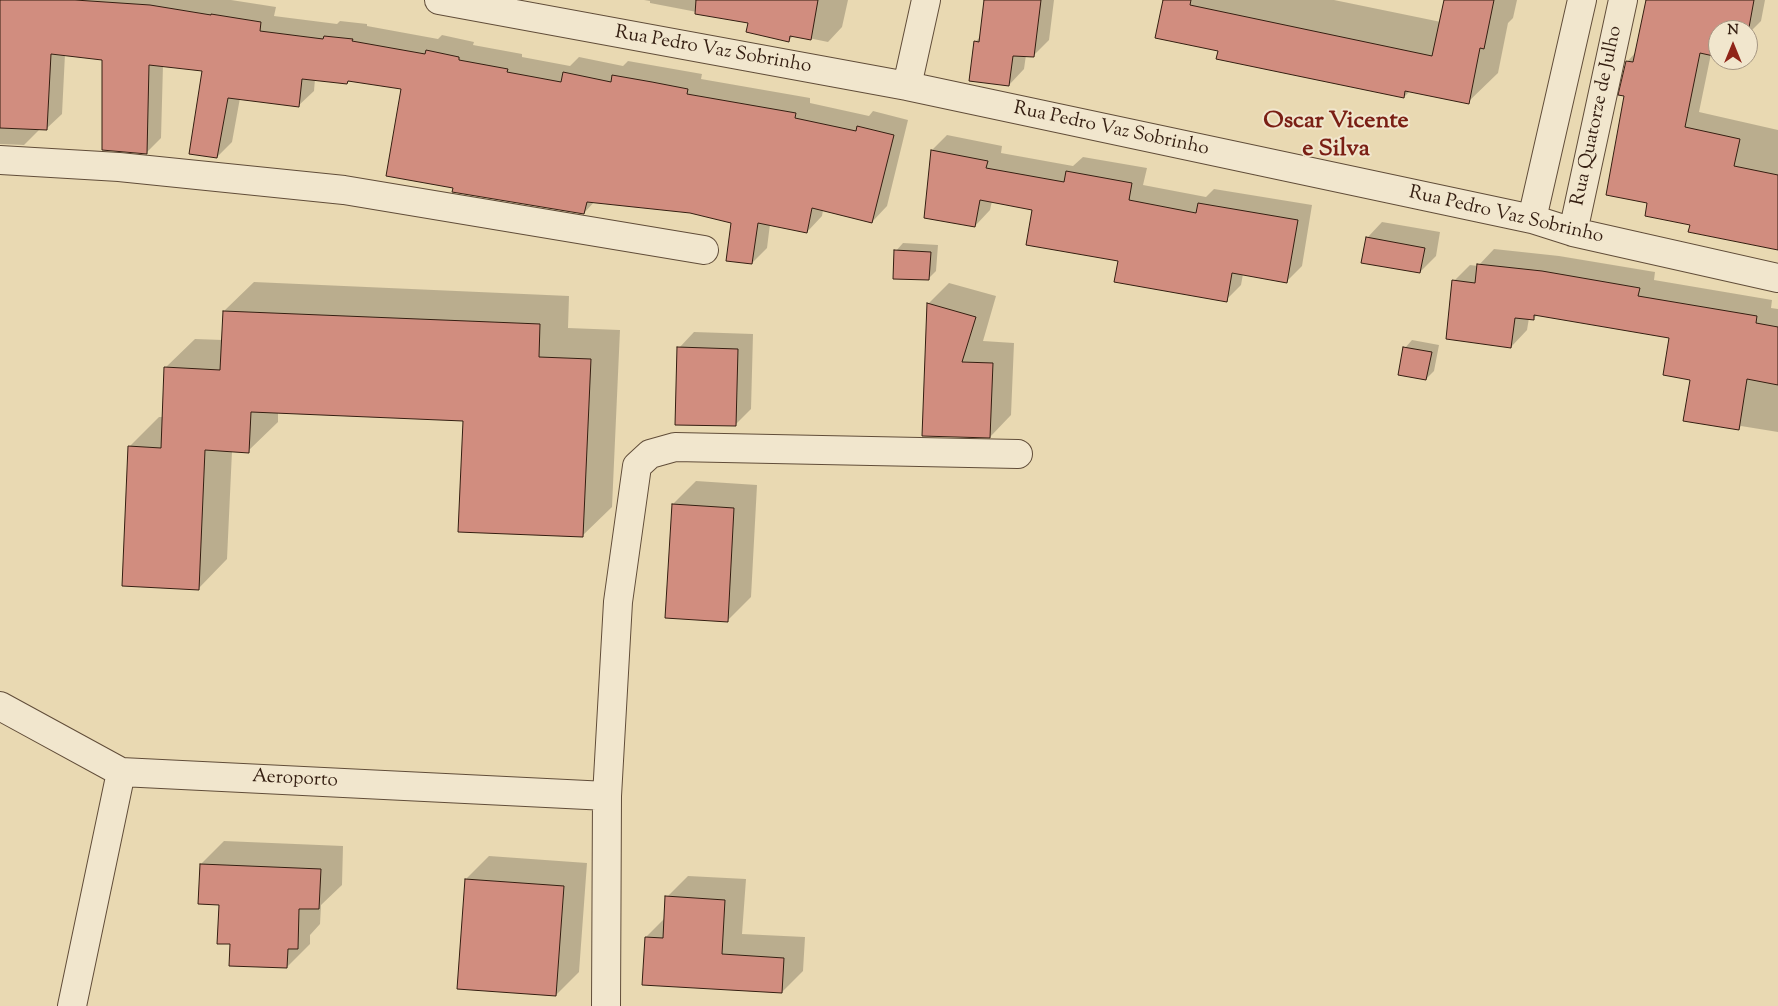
<!DOCTYPE html>
<html>
<head>
<meta charset="utf-8">
<style>
  body { margin:0 }
  #map { position:relative; width:1778px; height:1006px; overflow:hidden; background:#e9d9b2; font-family:"Sorts Mill Goudy",serif }
  canvas { display:block }
  .north { position:absolute; left:1708px; top:20px; width:50px; height:50px; box-sizing:border-box; background:#f1e6cd; border:1px solid #a59682; border-radius:50%; rotate:0deg; font-size:14px; font-weight:700; line-height:20px; text-align:center; color:#341e11 }
  .north::after { content:''; display:block; margin:auto; width:18px; height:22px; background:#8f2418; clip-path:polygon(50% 0,100% 100%,50% 72%,0 100%) }
</style>
</head>
<body>
<div id="map">
<canvas width="1778" height="1006"></canvas>
<div class="north">N</div>
</div>
<script>
const g = document.querySelector('canvas').getContext('2d');
g.lineJoin = 'round';
function fillPath(path, color) { g.fillStyle = color; g.fill(path, 'evenodd'); }
const toPath = rows => new Path2D(rows.map(r => 'M' + r).join(''));
function stroke(path, color, width, dash) { g.strokeStyle = color; g.lineWidth = width; g.lineCap = dash ? 'butt' : 'round'; g.setLineDash(dash || []); g.stroke(path); }
function drawText(font, color, halo, rows, align = 'center') {
  g.font = font + ' "Sorts Mill Goudy",serif'; g.lineWidth = 4; g.setLineDash([]); g.textBaseline = 'middle'; g.strokeStyle = halo; g.fillStyle = color; for (const [text, x, y, turn = 0] of rows) {
    g.save(); g.translate(x, y); g.rotate((+turn || 0) * Math.PI / 180); g.textAlign = isNaN(turn) ? turn : align; if (halo) g.strokeText(text, 0, 0); g.fillText(text, 0, 0); g.restore();
  }
}
fillPath(toPath([
  [0,0,231,0,276,7,274,16,337,24,340,21,367,24,367,26,438,39,442,35,474,42,473,45,522,54,522,57,570,66,579,57,623,66,628,61,702,74,701,79,810,98,810,103,869,116,873,111,908,120,887,206,872,222,823,210,822,216,807,232,770,224,767,248,752,263,732,222,690,212,595,201,584,213,454,187,403,88,350,80,347,83,315,79,314,91,298,106,240,98,232,142,217,157,204,70,163,65,161,138,146,153,104,59,65,54,62,114,46,129,40,129,24,145,0,144],
  [644,0,848,0,842,27,828,42,794,35,788,41,749,22,650,3,650,1],
  [986,0,1054,0,1049,40,1033,56,1026,55,1024,69,1009,85,975,42,981,36],
  [1164,0,1334,0,1441,22,1445,0,1517,0,1513,18,1508,23,1498,73,1468,102,1410,91,1404,97,1219,50],
  [1648,0,1765,0,1761,21,1748,34,1748,30,1718,30,1718,43,1712,49,1699,112,1778,130,1778,249,1691,224,1648,202,1625,95,1627,62,1636,52],
  [947,135,1002,146,1001,153,1073,166,1083,157,1147,168,1143,185,1206,197,1214,189,1312,205,1302,266,1287,281,1243,274,1241,285,1226,300,1120,260,1034,209,992,201,990,210,975,226,932,150],
  [1382,222,1440,232,1436,256,1420,272,1367,238],
  [903,243,938,245,936,271,928,279,896,251],
  [1494,249,1559,256,1655,272,1654,280,1772,300,1771,308,1778,309,1778,432,1741,426,1738,429,1671,337,1538,314,1533,319,1529,318,1527,330,1511,347,1454,281,1470,265,1478,266],
  [254,282,569,296,568,328,620,330,612,507,582,536,464,420,278,412,278,422,248,451,232,451,227,559,198,589,129,447,159,417,163,417,165,368,195,339,223,340,224,311],
  [949,283,996,296,983,341,1014,343,1011,415,990,437,928,304],
  [694,332,753,334,751,409,735,425,679,348],
  [1412,340,1439,345,1434,371,1426,379,1405,348],
  [696,481,757,485,751,597,728,620,673,504],
  [224,841,343,846,342,885,321,905,320,924,310,935,310,944,287,967,232,943,220,904,201,864],
  [489,856,587,863,579,972,556,995,466,879],
  [688,876,746,879,742,934,805,937,803,971,782,992,646,937,665,918,667,897]
]), '#0003');
const building = toPath([
  [0,0,75,0,150,5,211,15,211,14,261,22,260,31,323,39,324,36,353,39,352,41,425,54,426,50,459,57,459,60,508,69,507,72,561,82,563,72,611,82,612,75,652,82,688,89,687,94,796,113,795,118,856,131,857,126,894,135,872,223,812,208,807,233,758,223,752,264,726,261,731,223,690,213,587,202,584,214,452,192,453,188,386,176,401,89,348,81,347,84,302,79,299,107,228,98,217,158,189,154,202,71,149,65,147,154,102,150,102,60,51,54,47,130,0,128,0,0],
  [696,0,818,0,811,40,790,36,789,42,746,32,748,23,695,14,696,0],
  [984,0,1041,0,1034,57,1013,56,1009,86,969,81,974,41,979,42,984,0],
  [1163,0,1191,0,1190,5,1432,56,1444,0,1494,0,1484,49,1480,48,1469,104,1405,91,1404,98,1216,59,1218,51,1155,38,1163,0],
  [1646,0,1754,0,1748,33,1748,30,1718,30,1718,57,1700,53,1685,127,1740,139,1734,166,1778,175,1778,250,1688,232,1690,225,1645,216,1647,203,1606,195,1624,96,1618,95,1626,61,1633,62,1646,0],
  [931,150,988,161,986,168,1064,182,1066,171,1132,183,1129,200,1196,213,1198,203,1298,220,1287,283,1232,273,1227,302,1114,282,1118,261,1026,245,1032,210,980,200,975,227,924,218,931,150],
  [1366,237,1425,248,1420,273,1361,263,1366,237],
  [894,250,931,252,929,280,893,279,894,250],
  [1477,264,1542,271,1640,288,1638,296,1757,316,1756,323,1778,327,1778,385,1747,379,1739,430,1683,421,1690,380,1663,375,1669,338,1534,315,1534,320,1515,318,1511,348,1446,339,1452,280,1475,283,1477,264],
  [927,303,976,317,962,362,993,363,990,438,922,436,927,303],
  [223,311,540,324,539,357,591,359,583,537,458,532,463,421,251,412,249,453,205,450,199,590,122,586,128,446,161,448,164,367,220,370,223,311],
  [677,347,738,349,736,426,675,425,677,347],
  [1403,347,1432,352,1426,380,1398,375,1403,347],
  [672,504,734,508,728,622,665,618,672,504],
  [200,864,321,869,319,909,299,909,298,949,288,949,287,968,229,966,230,944,217,944,219,905,198,904,200,864],
  [465,879,564,886,556,996,457,989,465,879],
  [665,896,725,900,722,954,784,958,782,993,642,985,645,937,663,938,665,896]
]);
fillPath(building, '#d18d7f');
stroke(building, '#341e11', 1);
const minor = toPath([
  [439,0,907,86,1532,219,1573,232,1778,278],
  [907,86,926,0],
  [0,160,119,167,344,190,704,250],
  [1532,219,1582,0],
  [1573,232,1623,0],
  [0,706,121,772,607,796],
  [72,1006,121,772],
  [606,1006,607,796,618,602,637,466,650,454,675,447,1018,454]
]);
stroke(minor, '#614d39', 30);
stroke(minor, '#f1e6cd', 28);
drawText('19px', '#341e11', '#f1e6cd', [
  ["Rua Pedro Vaz Sobrinho",713,51,10],
  ["Rua Quatorze de Julho",1598,116,-78],
  ["Rua Pedro Vaz Sobrinho",1111,130,12],
  ["Rua Pedro Vaz Sobrinho",1506,216,13],
  ["Aeroporto",295,780,3]
]);
drawText('bold 24px', '#7a1f14', '#f1e6cd', [
  ["Oscar Vicente",1336,123],
  ["e Silva",1336,151]
]);
</script>
</body>
</html>
